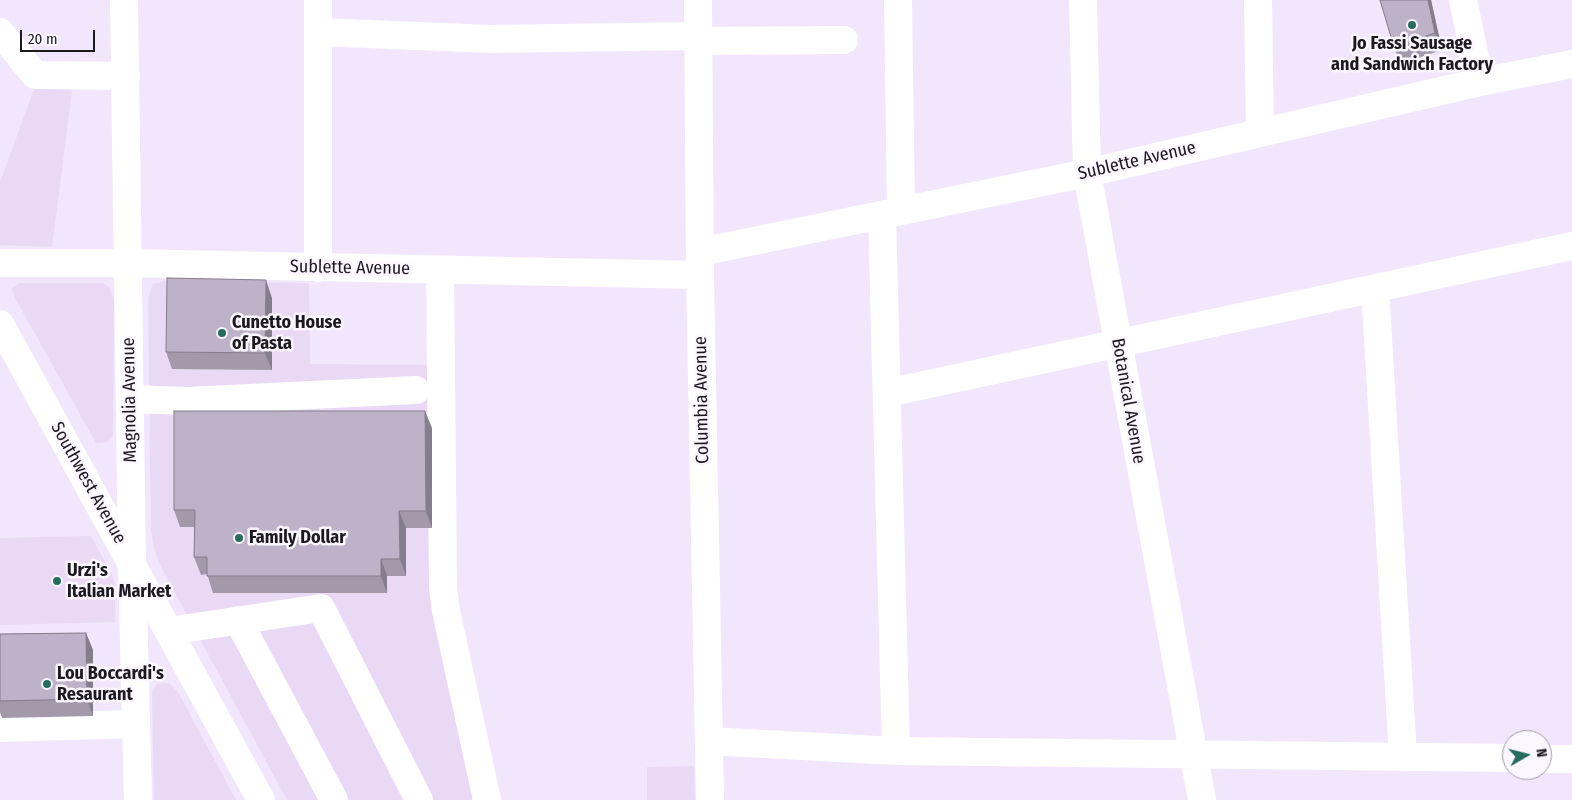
<!DOCTYPE html>
<html>
<head>
<meta charset="utf-8">
<style>
  body { margin:0 }
  #map { position:relative; width:1572px; height:800px; overflow:hidden; background:#f1e6fb; font-family:"Fira Sans Condensed",sans-serif }
  canvas { display:block }
  .north { position:absolute; left:1502px; top:730px; width:50px; height:50px; box-sizing:border-box; background:#fbf6ff; border:1px solid #a29da5; border-radius:50%; rotate:82deg; font-size:14px; font-weight:700; line-height:20px; text-align:center; color:#1c181f }
  .north::after { content:''; display:block; margin:auto; width:18px; height:22px; background:#266c61; clip-path:polygon(50% 0,100% 100%,50% 72%,0 100%) }
  .scale { position:absolute; left:20px; top:30px; width:75px; height:22px; box-sizing:border-box; border:2px solid #1c181f; border-top:0; padding-left:6px; font-size:15px; line-height:18px; white-space:nowrap; color:#1c181f; -webkit-text-stroke:4px #fbf6ff; paint-order:stroke }
</style>
</head>
<body>
<div id="map">
<canvas width="1572" height="800"></canvas>
<div class="north">N</div>
<div class="scale">20 m</div>
</div>
<script>
const g = document.querySelector('canvas').getContext('2d');
g.lineJoin = 'round';
function fillPath(path, color) { g.fillStyle = color; g.fill(path, 'evenodd'); }
const toPath = rows => new Path2D(rows.map(r => 'M' + r).join(''));
function stroke(path, color, width, dash) { g.strokeStyle = color; g.lineWidth = width; g.lineCap = dash ? 'butt' : 'round'; g.setLineDash(dash || []); g.stroke(path); }
function drawText(font, color, halo, rows, align = 'center') {
  g.font = font + ' "Fira Sans Condensed",sans-serif'; g.lineWidth = 5; g.setLineDash([]); g.textBaseline = 'middle'; g.strokeStyle = halo; g.fillStyle = color; for (const [text, x, y, turn = 0] of rows) {
    g.save(); g.translate(x, y); g.rotate((+turn || 0) * Math.PI / 180); g.textAlign = isNaN(turn) ? turn : align; if (halo) g.strokeText(text, 0, 0); g.fillText(text, 0, 0); g.restore();
  }
}
fillPath(toPath([
  [73,83,52,247,0,245,0,182,36,84],
  [165,281,309,283,310,364,433,365,478,800,287,800,161,567,155,551,151,531,148,299,153,284],
  [20,283,103,283,109,287,114,300,113,434,107,442,96,443,91,434,15,298,12,288],
  [91,536,112,574,115,587,115,622,0,625,0,538],
  [169,683,178,692,236,800,154,800,152,693,157,684],
  [694,766,695,800,647,800,647,767]
]), '#e9d9f5');
stroke(toPath([
  [124,0,132,563,138,800],
  [698,0,700,275,710,800],
  [898,0,901,211],
  [1083,0,1087,173,1202,800],
  [1258,0,1260,133],
  [1463,0,1480,82],
  [0,32,35,75,126,76],
  [319,32,491,39,698,36],
  [698,41,844,40],
  [882,215,896,751],
  [700,252,1087,173,1480,82,1572,64],
  [0,263,129,263,700,275],
  [318,268,318,0],
  [440,271,443,587,446,611,487,800],
  [1375,288,1403,757],
  [0,324,261,800],
  [887,393,1572,246],
  [130,399,187,401,416,390],
  [238,620,334,800],
  [169,631,321,608,419,800],
  [0,728,136,724],
  [709,741,896,751,1512,758],
  [1542,759,1572,759]
]), '#fff', 28);
fillPath(toPath([
  [1380,0,1431,0,1442,50,1400,64,1394,47],
  [272,298,272,370,172,369,166,352],
  [432,428,432,528,406,528,406,576,387,576,387,593,213,593,207,574,201,575,194,557,195,527,180,527,174,510],
  [86,633,93,650,93,716,2,718,0,712,0,634]
]), '#a399ab');
fillPath(toPath([
  [1428,0,1431,0,1442,50,1435,33],
  [266,280,272,298,272,370,265,353],
  [425,411,432,428,432,528,426,511],
  [399,511,406,528,406,576,400,559],
  [381,559,387,576,387,593,381,576],
  [86,633,93,650,93,716,87,699]
]), '#847d8b');
const building = toPath([
  [1380,0,1428,0,1435,33,1394,47,1380,0],
  [167,278,266,280,265,353,166,352,167,278],
  [174,411,425,411,426,511,399,511,400,559,381,559,381,576,207,576,207,557,194,557,195,510,174,510,174,411],
  [86,633,87,699,0,701,0,634,86,633]
]);
fillPath(building, '#bdb2c7');
stroke(building, '#847d8b', 1);
for (const [x, y, r, color] of [
  [1412,25,5,"#266c61"],
  [222,333,5,"#266c61"],
  [239,538,5,"#266c61"],
  [57,581,5,"#266c61"],
  [47,684,5,"#266c61"]
]) { const dot = new Path2D(); dot.arc(x, y, r, 0, 2 * Math.PI); g.fillStyle = color; g.fill(dot); stroke(dot, '#fbf6ff', 2); }
drawText('bold 18px', '#1c181f', '#fbf6ff', [
  ["Jo Fassi Sausage",1412,44,"center"],
  ["and Sandwich Factory",1412,65,"center"],
  ["Cunetto House",232,323],
  ["of Pasta",232,344],
  ["Family Dollar",249,538],
  ["Urzi's",67,571],
  ["Italian Market",67,592],
  ["Lou Boccardi's",57,674],
  ["Resaurant",57,695]
], 'left');
drawText('18px', '#1c181f', '#fbf6ff', [
  ["Sublette Avenue",1137,161,-13],
  ["Sublette Avenue",350,268,1],
  ["Magnolia Avenue",130,400,-91],
  ["Columbia Avenue",702,400,-91],
  ["Botanical Avenue",1128,401,80],
  ["Southwest Avenue",88,483,61]
]);
</script>
</body>
</html>
